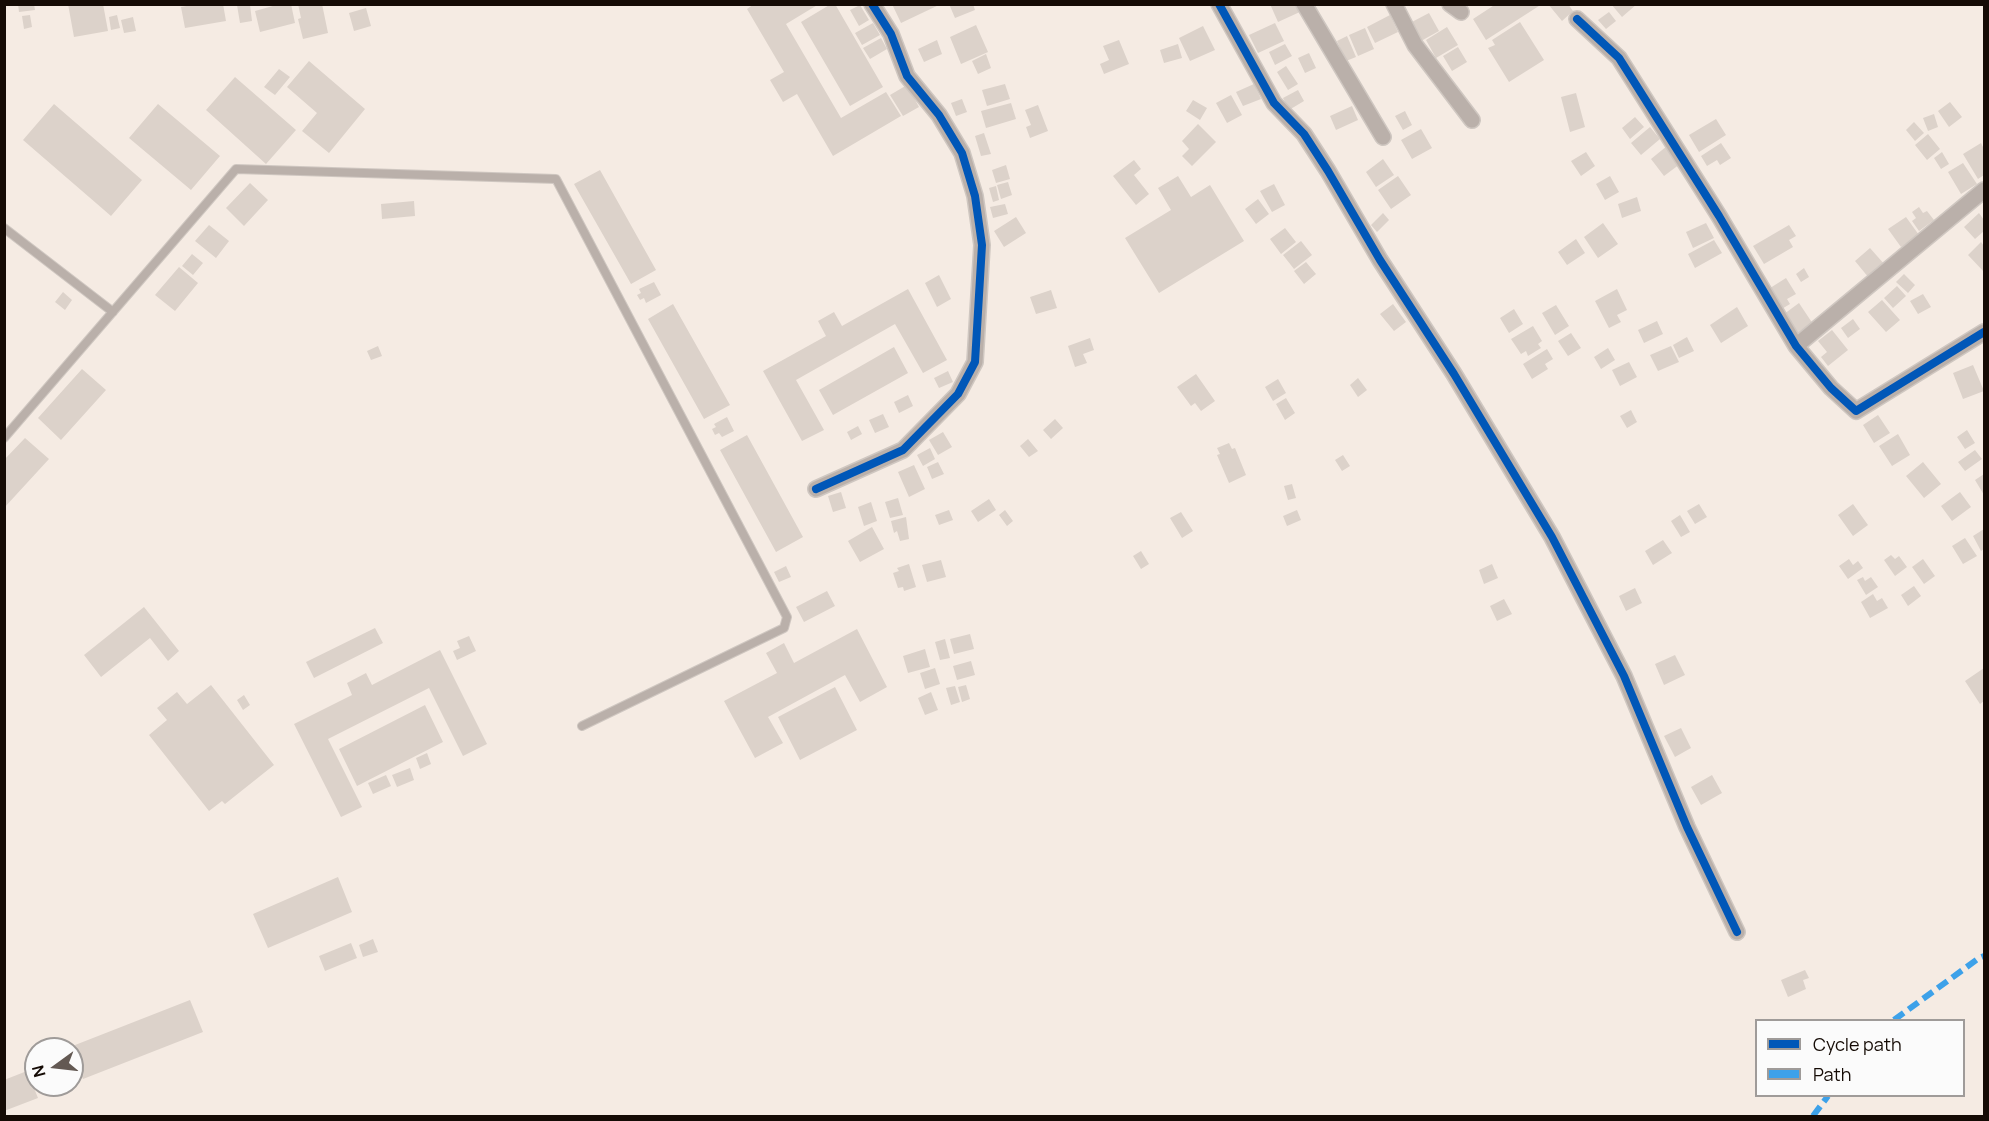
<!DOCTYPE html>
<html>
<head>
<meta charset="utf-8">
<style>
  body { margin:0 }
  #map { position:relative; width:1989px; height:1121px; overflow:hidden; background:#f5ebe3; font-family:Manrope,sans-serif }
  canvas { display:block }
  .frame { position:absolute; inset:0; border:6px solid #150b05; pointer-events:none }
  .legend { position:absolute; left:1755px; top:1019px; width:210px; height:78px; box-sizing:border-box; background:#fbfbfb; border:2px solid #9f9b99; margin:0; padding:8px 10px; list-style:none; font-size:18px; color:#150b05 }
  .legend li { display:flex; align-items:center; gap:12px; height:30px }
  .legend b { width:30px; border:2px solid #9f9b99 }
  .north { position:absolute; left:24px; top:1037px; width:60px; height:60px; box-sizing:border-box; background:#fbfbfb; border:2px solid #9f9b99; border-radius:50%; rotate:255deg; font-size:16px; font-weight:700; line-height:24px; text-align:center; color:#150b05 }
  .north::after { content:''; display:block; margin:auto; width:21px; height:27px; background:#635953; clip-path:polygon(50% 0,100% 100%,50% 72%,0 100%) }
</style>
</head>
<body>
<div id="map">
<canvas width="1989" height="1121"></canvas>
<div class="frame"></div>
<ul class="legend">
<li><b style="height:8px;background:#0057b8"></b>Cycle path</li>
<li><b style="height:8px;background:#3da1e9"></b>Path</li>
</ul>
<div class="north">N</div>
</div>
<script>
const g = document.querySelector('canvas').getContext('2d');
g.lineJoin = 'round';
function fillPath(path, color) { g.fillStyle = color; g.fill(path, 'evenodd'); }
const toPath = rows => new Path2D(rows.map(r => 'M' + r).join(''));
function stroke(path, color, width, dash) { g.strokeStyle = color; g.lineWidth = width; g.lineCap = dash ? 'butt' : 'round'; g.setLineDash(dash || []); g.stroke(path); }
fillPath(toPath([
  [18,4,34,4,35,10,19,12],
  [68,4,103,4,108,31,74,37],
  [197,4,223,4,226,21,185,28,181,7],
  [280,4,291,4,295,23,260,32,255,11],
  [298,4,322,4,328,33,303,39,298,19,301,18],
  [754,4,819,4,786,24,841,118,886,92,901,116,833,156,797,94,783,102,770,80,784,72,747,9],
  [831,4,835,4,883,87,850,106,801,22],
  [892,4,941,4,901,23],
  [949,4,973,4,975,10,955,18],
  [1270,4,1299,4,1302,11,1278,22],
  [1496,4,1542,4,1486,40,1473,19],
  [1548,4,1568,4,1573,11,1562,21],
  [1611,4,1637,4,1622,17],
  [237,5,250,5,252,21,240,23],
  [860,5,869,20,859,26,850,10],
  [366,8,371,26,354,31,349,13],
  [1609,12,1616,21,1606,29,1598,20],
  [1429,13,1439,31,1421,41,1410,23],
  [30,15,32,27,24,29,22,16],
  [117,15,120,28,111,30,109,17],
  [1390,15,1398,32,1375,43,1367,27],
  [133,17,136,31,124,33,121,20],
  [1520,22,1544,60,1509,82,1488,48,1495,45,1492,40],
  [873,23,880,35,862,45,855,33],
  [1275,23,1284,41,1258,53,1249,35],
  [976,25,988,52,961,64,950,37],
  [1203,26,1215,50,1190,61,1179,38],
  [1447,27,1458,45,1436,58,1426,40],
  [1365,28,1374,49,1358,56,1349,35],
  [1347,36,1356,57,1346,61,1337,41],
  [881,38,887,49,870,59,863,48],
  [937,40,942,54,924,62,918,49],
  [1119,40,1129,64,1104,74,1100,64,1109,60,1103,46],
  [1178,44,1182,58,1164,63,1160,50],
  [1285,44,1292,56,1275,65,1269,52],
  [1458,47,1467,62,1452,71,1443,56],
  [1309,53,1316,68,1305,73,1298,58],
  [986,54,991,68,978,74,972,61],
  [309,61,365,109,329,153,302,131,317,113,287,87],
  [1286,66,1298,84,1288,90,1277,72],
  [279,69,290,77,275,95,264,87],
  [235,77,296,130,266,164,206,110],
  [1005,84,1010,99,987,106,982,90],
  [1254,84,1261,99,1243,106,1236,92],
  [907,85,919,107,903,116,890,95],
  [1298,90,1304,101,1289,110,1283,98],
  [1576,93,1585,127,1570,132,1561,97],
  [1231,95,1242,115,1227,123,1216,103],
  [962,99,967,112,956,116,951,103],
  [1193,100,1207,108,1200,120,1186,111],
  [1950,102,1962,117,1949,127,1938,111],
  [1011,103,1016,119,986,128,981,111],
  [54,104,142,180,111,216,23,140],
  [158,104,220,156,191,190,129,138],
  [1038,105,1048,131,1030,138,1026,127,1031,125,1025,110],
  [1352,106,1358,120,1336,130,1330,116],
  [1405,111,1412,125,1403,130,1395,116],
  [1934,114,1938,127,1928,131,1923,118],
  [1635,117,1644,127,1630,139,1622,128],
  [1716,119,1726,135,1699,152,1689,135],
  [1914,122,1924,133,1915,141,1906,130],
  [1198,124,1216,142,1192,166,1182,156,1189,149,1182,141],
  [1650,127,1660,139,1641,155,1631,143],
  [1421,129,1432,148,1412,159,1401,140],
  [984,133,991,154,981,156,975,136],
  [1928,134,1940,149,1927,160,1915,145],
  [1721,143,1731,158,1720,165,1717,160,1707,166,1701,156],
  [1981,143,1984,149,1984,175,1978,179,1963,154],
  [1667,146,1680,164,1664,176,1651,159],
  [1586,152,1595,166,1581,176,1571,161],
  [1942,152,1949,164,1941,169,1934,158],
  [1383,159,1394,175,1376,187,1366,172],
  [1134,160,1141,169,1134,175,1149,194,1136,205,1113,176],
  [1963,163,1977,184,1961,194,1948,172],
  [1006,165,1010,179,996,183,992,170],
  [600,170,656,270,631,284,574,184],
  [1178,176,1191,197,1210,185,1244,241,1159,293,1125,238,1171,210,1158,188],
  [1398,176,1411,195,1391,209,1378,190],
  [1610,176,1619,192,1605,200,1596,184],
  [1008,182,1012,195,1001,199,997,185],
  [250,183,268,200,244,226,226,208],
  [1274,184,1285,205,1272,212,1260,191],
  [996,186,999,200,993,202,989,188],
  [1637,197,1641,211,1622,218,1618,204],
  [1258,199,1269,214,1256,224,1245,209],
  [414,201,415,216,382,219,381,204],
  [1005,204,1008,214,993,218,990,207],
  [1919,207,1923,213,1927,211,1934,220,1919,231,1912,221,1916,218,1912,212],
  [1383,213,1389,220,1377,232,1371,225],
  [1979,213,1984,220,1984,231,1975,239,1964,227],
  [1016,217,1026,233,1004,247,994,231],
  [1906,217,1919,235,1901,247,1888,229],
  [1603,223,1618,244,1598,258,1584,237],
  [1706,223,1714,238,1693,248,1686,232],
  [209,225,229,241,216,258,195,241],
  [1789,225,1796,236,1789,240,1793,247,1764,264,1753,246],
  [1285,228,1296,242,1281,254,1270,239],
  [1576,239,1585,253,1567,265,1558,252],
  [1714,240,1722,253,1695,268,1688,254],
  [1301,241,1312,255,1294,269,1283,255],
  [1981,242,1984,246,1984,272,1968,255],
  [1870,248,1885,265,1869,278,1855,261],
  [192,254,203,263,193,275,182,266],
  [1306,262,1316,274,1304,284,1294,271],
  [179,267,198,283,175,311,155,295],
  [1804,268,1809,277,1801,282,1796,274],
  [1904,274,1915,285,1908,293,1896,282],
  [939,275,951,299,937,307,925,283],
  [1786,278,1796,294,1787,299,1790,304,1780,310,1767,290],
  [654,282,661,295,646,303,644,298,640,300,637,295,641,293,639,289],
  [1897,286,1906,296,1893,308,1884,298],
  [908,289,947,360,923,373,895,324,796,380,824,430,802,441,763,371,826,336,818,321,834,312,842,326],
  [1617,289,1627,310,1617,315,1621,322,1609,328,1595,301],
  [1051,290,1057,308,1036,314,1030,297],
  [63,292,72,300,65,310,55,302],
  [1923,294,1931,307,1918,314,1910,301],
  [1882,300,1900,320,1886,332,1868,312],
  [1799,303,1813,324,1794,337,1780,317],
  [673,304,730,405,704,419,648,319],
  [1393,304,1406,322,1394,331,1380,314],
  [1556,305,1569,326,1555,335,1542,313],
  [1737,307,1748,326,1721,343,1710,325],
  [1514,309,1523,324,1509,333,1500,318],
  [1853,319,1860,329,1848,338,1841,328],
  [1657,321,1663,334,1644,343,1638,330],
  [1533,326,1542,341,1538,344,1541,348,1528,356,1526,351,1521,354,1511,339],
  [1832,330,1848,350,1828,366,1821,357,1827,352,1818,341],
  [1571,333,1581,348,1568,356,1558,341],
  [1687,337,1694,351,1679,358,1673,345],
  [1090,338,1094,350,1083,354,1087,363,1075,367,1068,346],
  [378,346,382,356,371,360,367,351],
  [1671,346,1679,362,1658,371,1650,355],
  [894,347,908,373,833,415,819,390],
  [1608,348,1615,360,1601,369,1594,357],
  [1547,349,1553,359,1545,364,1548,369,1532,379,1523,364],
  [1629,362,1637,377,1620,386,1612,370],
  [1973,365,1984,391,1963,399,1953,373],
  [82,369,106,390,61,440,38,418],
  [948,371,953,382,939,388,934,378],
  [1196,374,1215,401,1201,411,1195,403,1191,406,1177,387],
  [1358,378,1367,390,1358,397,1350,385],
  [1278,379,1286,393,1273,401,1265,387],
  [908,395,913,406,899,413,894,402],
  [1286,398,1295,413,1285,420,1276,404],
  [1631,410,1637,422,1627,428,1620,416],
  [883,414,889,427,875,433,869,420],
  [1878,415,1890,433,1874,443,1863,425],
  [727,417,734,431,722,437,719,433,715,435,712,429,716,427,714,424],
  [1055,419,1063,428,1051,439,1043,430],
  [858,426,862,434,851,440,847,432],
  [1967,430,1975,443,1965,449,1957,437],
  [943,432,952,447,938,455,929,440],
  [1898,434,1910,455,1892,466,1879,446],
  [747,435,803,537,776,552,720,450],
  [25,438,49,459,4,508,4,460],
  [1028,439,1038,451,1029,457,1020,446],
  [1229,443,1232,449,1235,448,1246,475,1229,483,1217,455,1220,454,1217,448],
  [930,448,935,459,923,466,917,455],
  [1975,450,1982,459,1965,471,1958,462],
  [1343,455,1350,466,1342,471,1335,460],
  [938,462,944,474,932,479,927,467],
  [1923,462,1941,484,1924,498,1906,476],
  [914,465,925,489,909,497,898,472],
  [1984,474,1984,495,1975,480],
  [1292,484,1296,498,1288,500,1284,486],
  [841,492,846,508,833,512,828,496],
  [1960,492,1971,507,1952,521,1941,506],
  [898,498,903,515,890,518,885,502],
  [989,499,996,510,978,522,971,511],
  [871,502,877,521,864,526,858,507],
  [1699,504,1707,517,1695,524,1687,511],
  [1853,504,1868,525,1853,536,1838,515],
  [949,510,953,520,939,525,935,515],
  [1005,510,1013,521,1007,526,999,515],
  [1297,510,1301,520,1287,526,1283,516],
  [1181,512,1193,531,1182,538,1170,518],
  [1680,515,1690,532,1681,537,1671,521],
  [906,517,909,539,900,541,897,531,894,533,891,521],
  [872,527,884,549,860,562,848,541],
  [1984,529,1984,549,1981,551,1973,536],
  [1965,538,1977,556,1963,564,1952,546],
  [1663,540,1672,553,1653,565,1645,551],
  [1141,551,1149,564,1141,569,1133,556],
  [1891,555,1895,559,1899,556,1907,567,1895,576,1884,560],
  [1849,559,1853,565,1858,561,1863,568,1848,579,1839,566],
  [1923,559,1935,576,1924,584,1912,567],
  [941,560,946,577,927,582,922,565],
  [909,564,916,587,904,591,903,587,898,588,893,573,899,571,897,568],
  [1492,564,1498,578,1484,584,1479,570],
  [786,566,791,577,779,582,774,572],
  [1863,577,1865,581,1871,577,1878,587,1866,595,1857,580],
  [1914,586,1921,596,1908,606,1901,595],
  [1635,588,1642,603,1626,611,1619,596],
  [827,591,835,606,804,622,796,607],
  [1873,594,1877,601,1882,598,1888,608,1870,618,1861,602],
  [1504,599,1512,614,1497,621,1490,606],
  [144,607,179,651,168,661,150,638,101,677,84,655],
  [375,628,383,643,314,678,306,662],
  [857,629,887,687,860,702,845,675,768,717,783,743,755,758,724,701,777,673,766,653,784,643,794,663],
  [970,634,974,649,954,654,950,639],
  [469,636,476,651,457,660,453,651,460,648,457,641],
  [945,639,950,658,940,660,935,642],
  [925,649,930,667,908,673,903,656],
  [440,650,487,744,463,756,429,688,328,739,362,807,341,817,294,724,352,695,347,683,366,673,372,685],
  [1675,655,1685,675,1664,685,1655,664],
  [971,661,975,675,957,680,953,666],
  [935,668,940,684,925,689,920,673],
  [1984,668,1984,701,1980,704,1965,681],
  [211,685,274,765,225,804,222,801,209,811,149,735,167,720,157,708,177,692,187,704],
  [966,685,970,699,962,702,958,687],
  [955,686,960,702,951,705,946,688],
  [835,687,857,730,800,760,778,717],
  [931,692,938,710,925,715,918,698],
  [244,695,250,705,243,710,237,700],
  [425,705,443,742,357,786,339,749],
  [1681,728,1691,748,1675,757,1664,736],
  [427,753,431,764,420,769,416,758],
  [410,768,414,780,397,787,392,775],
  [386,775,391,786,373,794,368,783],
  [1712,775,1722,793,1701,805,1691,787],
  [338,877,352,912,268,948,253,914],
  [373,939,378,952,363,957,359,945],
  [351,943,357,958,325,971,319,956],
  [1805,970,1809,978,1803,980,1806,989,1788,997,1781,980],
  [190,1000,203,1032,83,1079,70,1047],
  [27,1071,38,1098,4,1111,4,1080]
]), '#dcd2ca');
const lane = toPath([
  [4,228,113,312],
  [4,438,236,169,556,179,787,617,784,628,582,726]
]);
const street = toPath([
  [1219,4,1274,103,1304,134,1328,171,1380,260,1454,374,1552,537,1624,676,1687,827,1737,932],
  [1304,4,1383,137],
  [1394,4,1415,45,1472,120],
  [1450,4,1461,12],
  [1577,19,1619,58,1719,216,1796,346,1831,388,1856,411,1984,332],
  [1796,346,1984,190],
  [816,489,903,450,958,394,975,362,982,245,975,196,962,153,939,115,907,76,891,34,872,4]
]);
stroke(lane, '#cfc7c1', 10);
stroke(street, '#cfc7c1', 18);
stroke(lane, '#bab0aa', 8);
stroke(street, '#bab0aa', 15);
stroke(toPath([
  [1894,1020,1979,958,1984,956],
  [1813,1116,1828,1096]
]), '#3da1e9', 6, [12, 6]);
stroke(toPath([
  [1219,4,1274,103,1304,134,1328,171,1380,260,1454,374,1552,537,1624,676,1687,827,1737,932],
  [1577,19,1619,58,1719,216,1796,346,1831,388,1856,411,1984,332],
  [816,489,903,450,958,394,975,362,982,245,975,196,962,153,939,115,907,76,891,34,872,4]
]), '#0057b8', 8);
</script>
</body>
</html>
